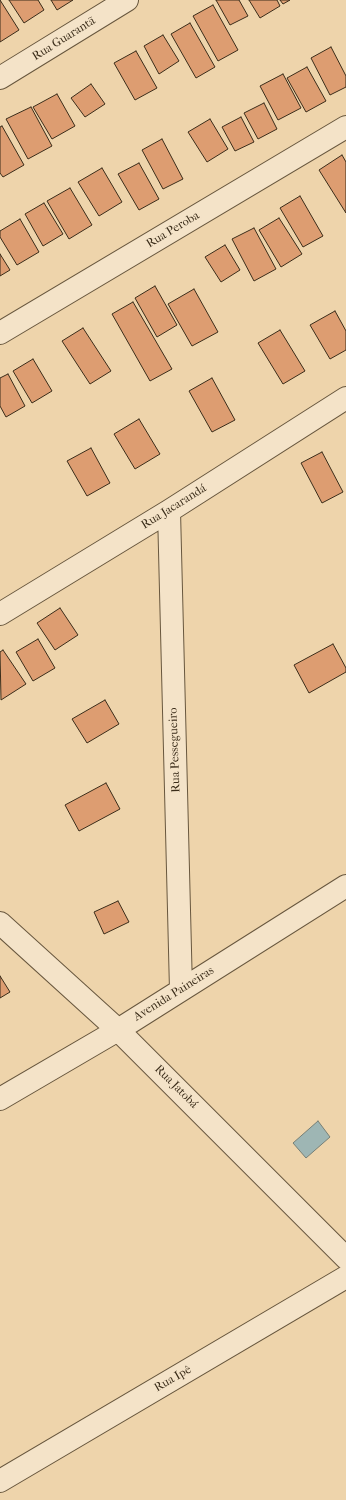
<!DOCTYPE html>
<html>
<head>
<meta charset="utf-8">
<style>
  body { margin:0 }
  canvas { display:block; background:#eed4ab }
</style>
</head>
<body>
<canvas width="346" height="1500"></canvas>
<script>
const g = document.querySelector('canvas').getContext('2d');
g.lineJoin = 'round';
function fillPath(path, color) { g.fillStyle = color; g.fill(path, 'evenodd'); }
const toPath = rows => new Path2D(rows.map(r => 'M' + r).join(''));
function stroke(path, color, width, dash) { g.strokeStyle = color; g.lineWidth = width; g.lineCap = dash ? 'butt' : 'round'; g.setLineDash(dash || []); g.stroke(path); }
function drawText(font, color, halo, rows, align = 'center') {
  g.font = font + ' "IM FELL French Canon",serif'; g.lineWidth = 4; g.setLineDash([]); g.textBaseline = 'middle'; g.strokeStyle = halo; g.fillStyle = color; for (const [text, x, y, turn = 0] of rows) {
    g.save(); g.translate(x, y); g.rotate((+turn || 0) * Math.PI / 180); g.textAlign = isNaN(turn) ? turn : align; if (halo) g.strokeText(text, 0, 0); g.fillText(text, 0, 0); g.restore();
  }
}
const water = toPath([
  [318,1121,330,1137,306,1158,293,1143,318,1121]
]);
fillPath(water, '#9eb6b4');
stroke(water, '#767f76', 1);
const building = toPath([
  [0,0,19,30,0,42,0,0],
  [9,0,38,0,44,10,24,23,9,0],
  [51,0,73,0,57,10,51,0],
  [216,0,239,0,248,16,230,25,216,0],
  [249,0,277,0,280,6,260,18,249,0],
  [280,0,290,0,283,4,280,0],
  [213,5,238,50,218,61,193,16,213,5],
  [190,23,215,67,196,78,171,34,190,23],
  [163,35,179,61,159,74,144,46,163,35],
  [331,47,346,76,346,87,330,95,311,58,331,47],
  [136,51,157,88,135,100,114,63,136,51],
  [307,67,326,101,306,112,287,78,307,67],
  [283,74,301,108,278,120,260,86,283,74],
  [91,84,105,104,85,117,71,98,91,84],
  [57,94,75,126,52,139,33,107,57,94],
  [264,103,277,129,258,139,244,113,264,103],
  [31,107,52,146,28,159,6,119,31,107],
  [241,117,254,142,235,151,222,127,241,117],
  [210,119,228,149,207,162,188,132,210,119],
  [2,126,24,165,3,177,0,173,0,127,2,126],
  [162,139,183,179,163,189,142,150,162,139],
  [342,155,346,162,346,213,319,170,342,155],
  [139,163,159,199,139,210,118,174,139,163],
  [102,168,122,202,99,216,78,182,102,168],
  [70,188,92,225,69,239,47,201,70,188],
  [300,196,323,236,303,247,280,208,300,196],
  [44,203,63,234,43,246,25,214,44,203],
  [279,218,302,254,281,267,259,230,279,218],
  [20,219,39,252,17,265,0,237,0,231,20,219],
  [254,228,276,269,254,281,232,239,254,228],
  [225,245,240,270,221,282,205,257,225,245],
  [0,254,10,270,0,276,0,254],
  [155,286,177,325,157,337,135,298,155,286],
  [194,289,218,332,192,346,168,304,194,289],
  [133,302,172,369,150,381,112,314,133,302],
  [335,311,346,331,346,350,330,359,310,325,335,311],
  [83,328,111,371,90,384,62,341,83,328],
  [280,330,305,371,283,384,258,343,280,330],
  [33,359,52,391,32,403,13,371,33,359],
  [8,374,25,406,6,417,0,406,0,378,8,374],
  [212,378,235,420,212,432,189,391,212,378],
  [139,419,160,454,135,469,114,434,139,419],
  [91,448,110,483,87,496,67,461,91,448],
  [322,452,343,492,322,503,301,463,322,452],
  [60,608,78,635,55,650,37,623,60,608],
  [38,639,55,668,33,681,16,652,38,639],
  [333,644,346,668,346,672,309,693,294,665,333,644],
  [3,650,26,684,1,700,0,652,3,650],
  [105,700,119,724,87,743,72,719,105,700],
  [106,783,120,809,79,831,65,805,106,783],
  [118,901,129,922,104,934,94,912,118,901],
  [0,976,10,992,0,998,0,976]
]);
fillPath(building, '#dd9d71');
stroke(building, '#3b2d1a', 1);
const minor = toPath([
  [0,78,127,0],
  [0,333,346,127],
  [169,511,181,990],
  [0,614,169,511,346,398],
  [0,923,118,1030,346,1258],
  [0,1099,118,1030,346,886],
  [0,1481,346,1277]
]);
stroke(minor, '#68573e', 24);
stroke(minor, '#f4e3c8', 22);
drawText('12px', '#3b2d1a', '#f4e3c8', [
  ["Rua Guarantã",64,39,-32],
  ["Rua Peroba",173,230,-31],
  ["Rua Jacarandá",174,507,-32],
  ["Rua Pessegueiro",175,750,-92],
  ["Avenida Paineiras",174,994,-32],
  ["Rua Jatobá",176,1087,45],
  ["Rua Ipê",173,1379,-30]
]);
</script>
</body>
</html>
